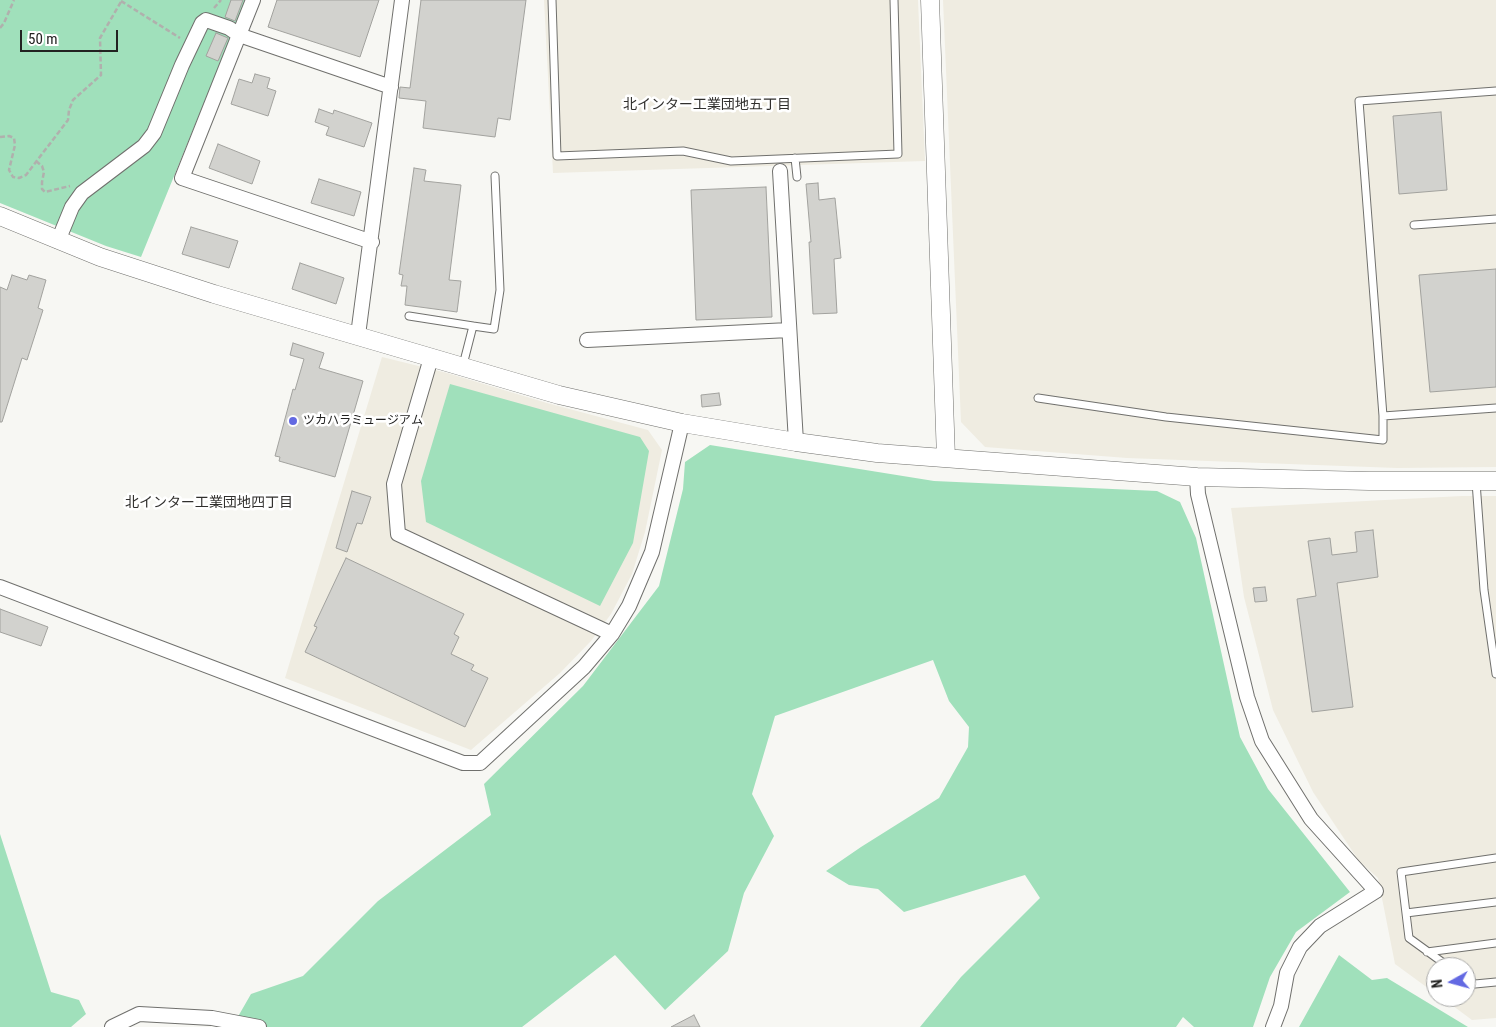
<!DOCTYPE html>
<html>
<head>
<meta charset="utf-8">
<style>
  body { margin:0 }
  #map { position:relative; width:1496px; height:1027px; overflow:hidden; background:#f7f7f3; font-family:"Roboto Condensed",sans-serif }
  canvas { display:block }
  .north { position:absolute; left:1426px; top:957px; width:50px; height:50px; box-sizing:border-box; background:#fff; border:1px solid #a7a7a6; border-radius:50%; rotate:263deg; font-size:14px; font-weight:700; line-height:20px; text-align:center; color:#222221 }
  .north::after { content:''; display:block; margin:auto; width:18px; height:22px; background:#6369e2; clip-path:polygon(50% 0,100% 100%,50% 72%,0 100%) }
  .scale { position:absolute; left:20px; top:30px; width:98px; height:22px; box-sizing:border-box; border:2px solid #222221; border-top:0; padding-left:6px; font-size:15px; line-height:18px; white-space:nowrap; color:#222221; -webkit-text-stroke:4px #fff; paint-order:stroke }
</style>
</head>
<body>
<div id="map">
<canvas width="1496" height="1027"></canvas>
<div class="north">N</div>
<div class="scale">50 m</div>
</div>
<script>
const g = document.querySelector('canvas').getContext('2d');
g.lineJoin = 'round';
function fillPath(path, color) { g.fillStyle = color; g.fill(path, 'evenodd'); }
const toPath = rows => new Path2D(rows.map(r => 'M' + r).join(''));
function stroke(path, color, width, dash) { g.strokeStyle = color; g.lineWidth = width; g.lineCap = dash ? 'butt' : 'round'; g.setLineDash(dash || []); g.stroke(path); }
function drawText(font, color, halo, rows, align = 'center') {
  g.font = font + ' "Roboto Condensed","Noto Sans JP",sans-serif'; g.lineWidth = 5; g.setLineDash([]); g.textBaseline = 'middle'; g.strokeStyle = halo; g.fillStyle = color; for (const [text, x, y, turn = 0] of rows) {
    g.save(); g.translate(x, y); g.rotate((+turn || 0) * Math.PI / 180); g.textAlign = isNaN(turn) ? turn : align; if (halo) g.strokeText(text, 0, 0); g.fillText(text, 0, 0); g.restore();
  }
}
fillPath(toPath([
  [544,0,918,0,925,161,553,173],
  [943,0,1496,0,1496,467,1397,468,1127,458,985,447,961,422],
  [382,357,447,373,547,403,648,430,662,450,645,532,632,574,611,614,591,641,560,673,471,750,285,678],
  [1462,496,1496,496,1496,1018,1472,1020,1441,997,1466,997,1466,967,1436,967,1436,994,1395,964,1378,878,1359,861,1313,792,1273,710,1244,597,1231,508]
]), '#efece1');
fillPath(toPath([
  [0,0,246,0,141,257,106,246,0,203],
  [450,384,640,437,649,451,633,543,600,606,426,522,421,481],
  [710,445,934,481,1157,491,1180,502,1196,538,1240,737,1268,789,1350,892,1296,932,1270,977,1253,1027,1194,1027,1183,1017,1176,1027,920,1027,961,977,1040,898,1025,875,904,912,878,889,849,885,826,871,861,847,939,798,968,747,969,727,949,701,933,660,775,716,752,794,774,836,744,893,728,951,665,1010,615,955,522,1027,232,1027,251,994,303,976,378,901,491,815,484,784,583,686,659,586,683,489,685,462],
  [0,834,51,992,79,1000,86,1014,71,1027,0,1027],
  [1339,955,1372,980,1387,978,1468,1027,1299,1027]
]), '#a0e0bb');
const building = toPath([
  [231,0,243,0,235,21,225,17,231,0],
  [277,0,379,0,360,57,268,27,277,0],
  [421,0,526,0,510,120,498,118,495,137,423,128,426,101,399,98,400,87,410,88,421,0],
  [216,33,228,38,218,61,206,56,216,33],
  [255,74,270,78,267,88,276,91,268,116,231,104,239,79,252,83,255,74],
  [319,109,333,114,334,110,372,123,364,147,326,135,329,127,315,122,319,109],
  [1441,112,1447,190,1399,194,1393,116,1441,112],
  [218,144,260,161,252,184,209,168,218,144],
  [414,168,426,170,424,181,461,185,449,280,461,281,457,312,405,305,407,286,401,286,403,275,399,274,414,168],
  [319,179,361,192,354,216,311,203,319,179],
  [818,183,819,200,835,198,841,258,834,259,837,313,813,314,809,242,811,242,806,184,818,183],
  [766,187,772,317,696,320,691,190,766,187],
  [191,227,238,241,229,268,182,254,191,227],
  [300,263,344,278,336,304,292,289,300,263],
  [1496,269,1496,387,1430,392,1419,275,1496,269],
  [12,275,27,280,29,275,46,280,38,308,43,310,27,360,22,358,2,422,0,422,0,287,7,290,12,275],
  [293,343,324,353,319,368,363,381,335,477,279,461,280,457,275,456,293,389,295,390,304,359,290,355,293,343],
  [719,393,721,405,702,407,701,395,719,393],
  [352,491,371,497,362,524,357,523,347,552,336,548,352,491],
  [1373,530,1378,577,1337,583,1353,707,1312,712,1297,599,1316,596,1308,541,1330,538,1332,555,1357,552,1355,532,1373,530],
  [346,558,464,614,454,634,459,637,451,654,474,665,471,670,488,678,465,727,305,652,317,627,314,626,346,558],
  [1265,587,1267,601,1255,602,1253,588,1265,587],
  [0,609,48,627,41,646,0,632,0,609],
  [694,1015,700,1027,671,1027,694,1015]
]);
fillPath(building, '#d2d2ce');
stroke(building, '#a2a29e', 1);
const service = toPath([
  [552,0,557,156,683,151,731,161,898,154,894,0],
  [795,158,797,177],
  [1414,225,1496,219],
  [409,316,473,326],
  [463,365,473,326,494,329,500,290,495,176],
  [1038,398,1166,417,1383,440,1383,416,1359,101,1496,91],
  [1383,416,1496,408],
  [1476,482,1484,590,1496,674],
  [1406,913,1496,902],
  [1427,952,1496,943],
  [1449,967,1409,938,1401,872,1496,858],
  [1466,978,1475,984,1496,982]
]);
const minor = toPath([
  [253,0,182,178,372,242],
  [780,171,796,442],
  [58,241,72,207,82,193,144,146,154,133,182,65,202,23,206,20,229,28,239,35,391,87],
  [358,335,402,0],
  [587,340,789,330],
  [431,358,394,484,398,534,612,634],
  [1197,477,1198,494,1247,697,1262,741,1311,819,1376,891,1320,926,1300,947,1287,973,1281,1006,1273,1027],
  [0,587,463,763,480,763,584,667,612,634,629,606,652,552,682,423],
  [112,1027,139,1014,212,1018,259,1027]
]);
const tertiary = toPath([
  [930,0,946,458],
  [0,216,100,257,214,294,559,395,682,423,796,442,877,453,1197,477,1369,481,1496,481]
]);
stroke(service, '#70706d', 9);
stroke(minor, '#70706d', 16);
stroke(tertiary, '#70706d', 19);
stroke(toPath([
  [121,1,180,38],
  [214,8,221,0],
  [0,28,4,23,14,0],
  [0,137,9,136,14,138,15,145,9,170,13,177,19,178,26,175,68,120,69,110,73,100,101,75,100,38,122,0],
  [36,161,42,166,44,172,42,182,42,189,45,192,70,186]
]), '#b0b0ad', 2.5, [5, 2.5]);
stroke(service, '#fff', 7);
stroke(minor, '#fff', 14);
stroke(tertiary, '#fff', 18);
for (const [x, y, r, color] of [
  [293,421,5,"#6369e2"]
]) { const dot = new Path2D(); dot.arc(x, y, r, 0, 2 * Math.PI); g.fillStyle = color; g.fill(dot); stroke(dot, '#fff', 2); }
drawText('12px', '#222221', '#fff', [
  ["ツカハラミュージアム",303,421]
], 'left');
drawText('14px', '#302f2d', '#fff', [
  ["北インター工業団地五丁目",707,105],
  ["北インター工業団地四丁目",209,503]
]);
</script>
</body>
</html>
